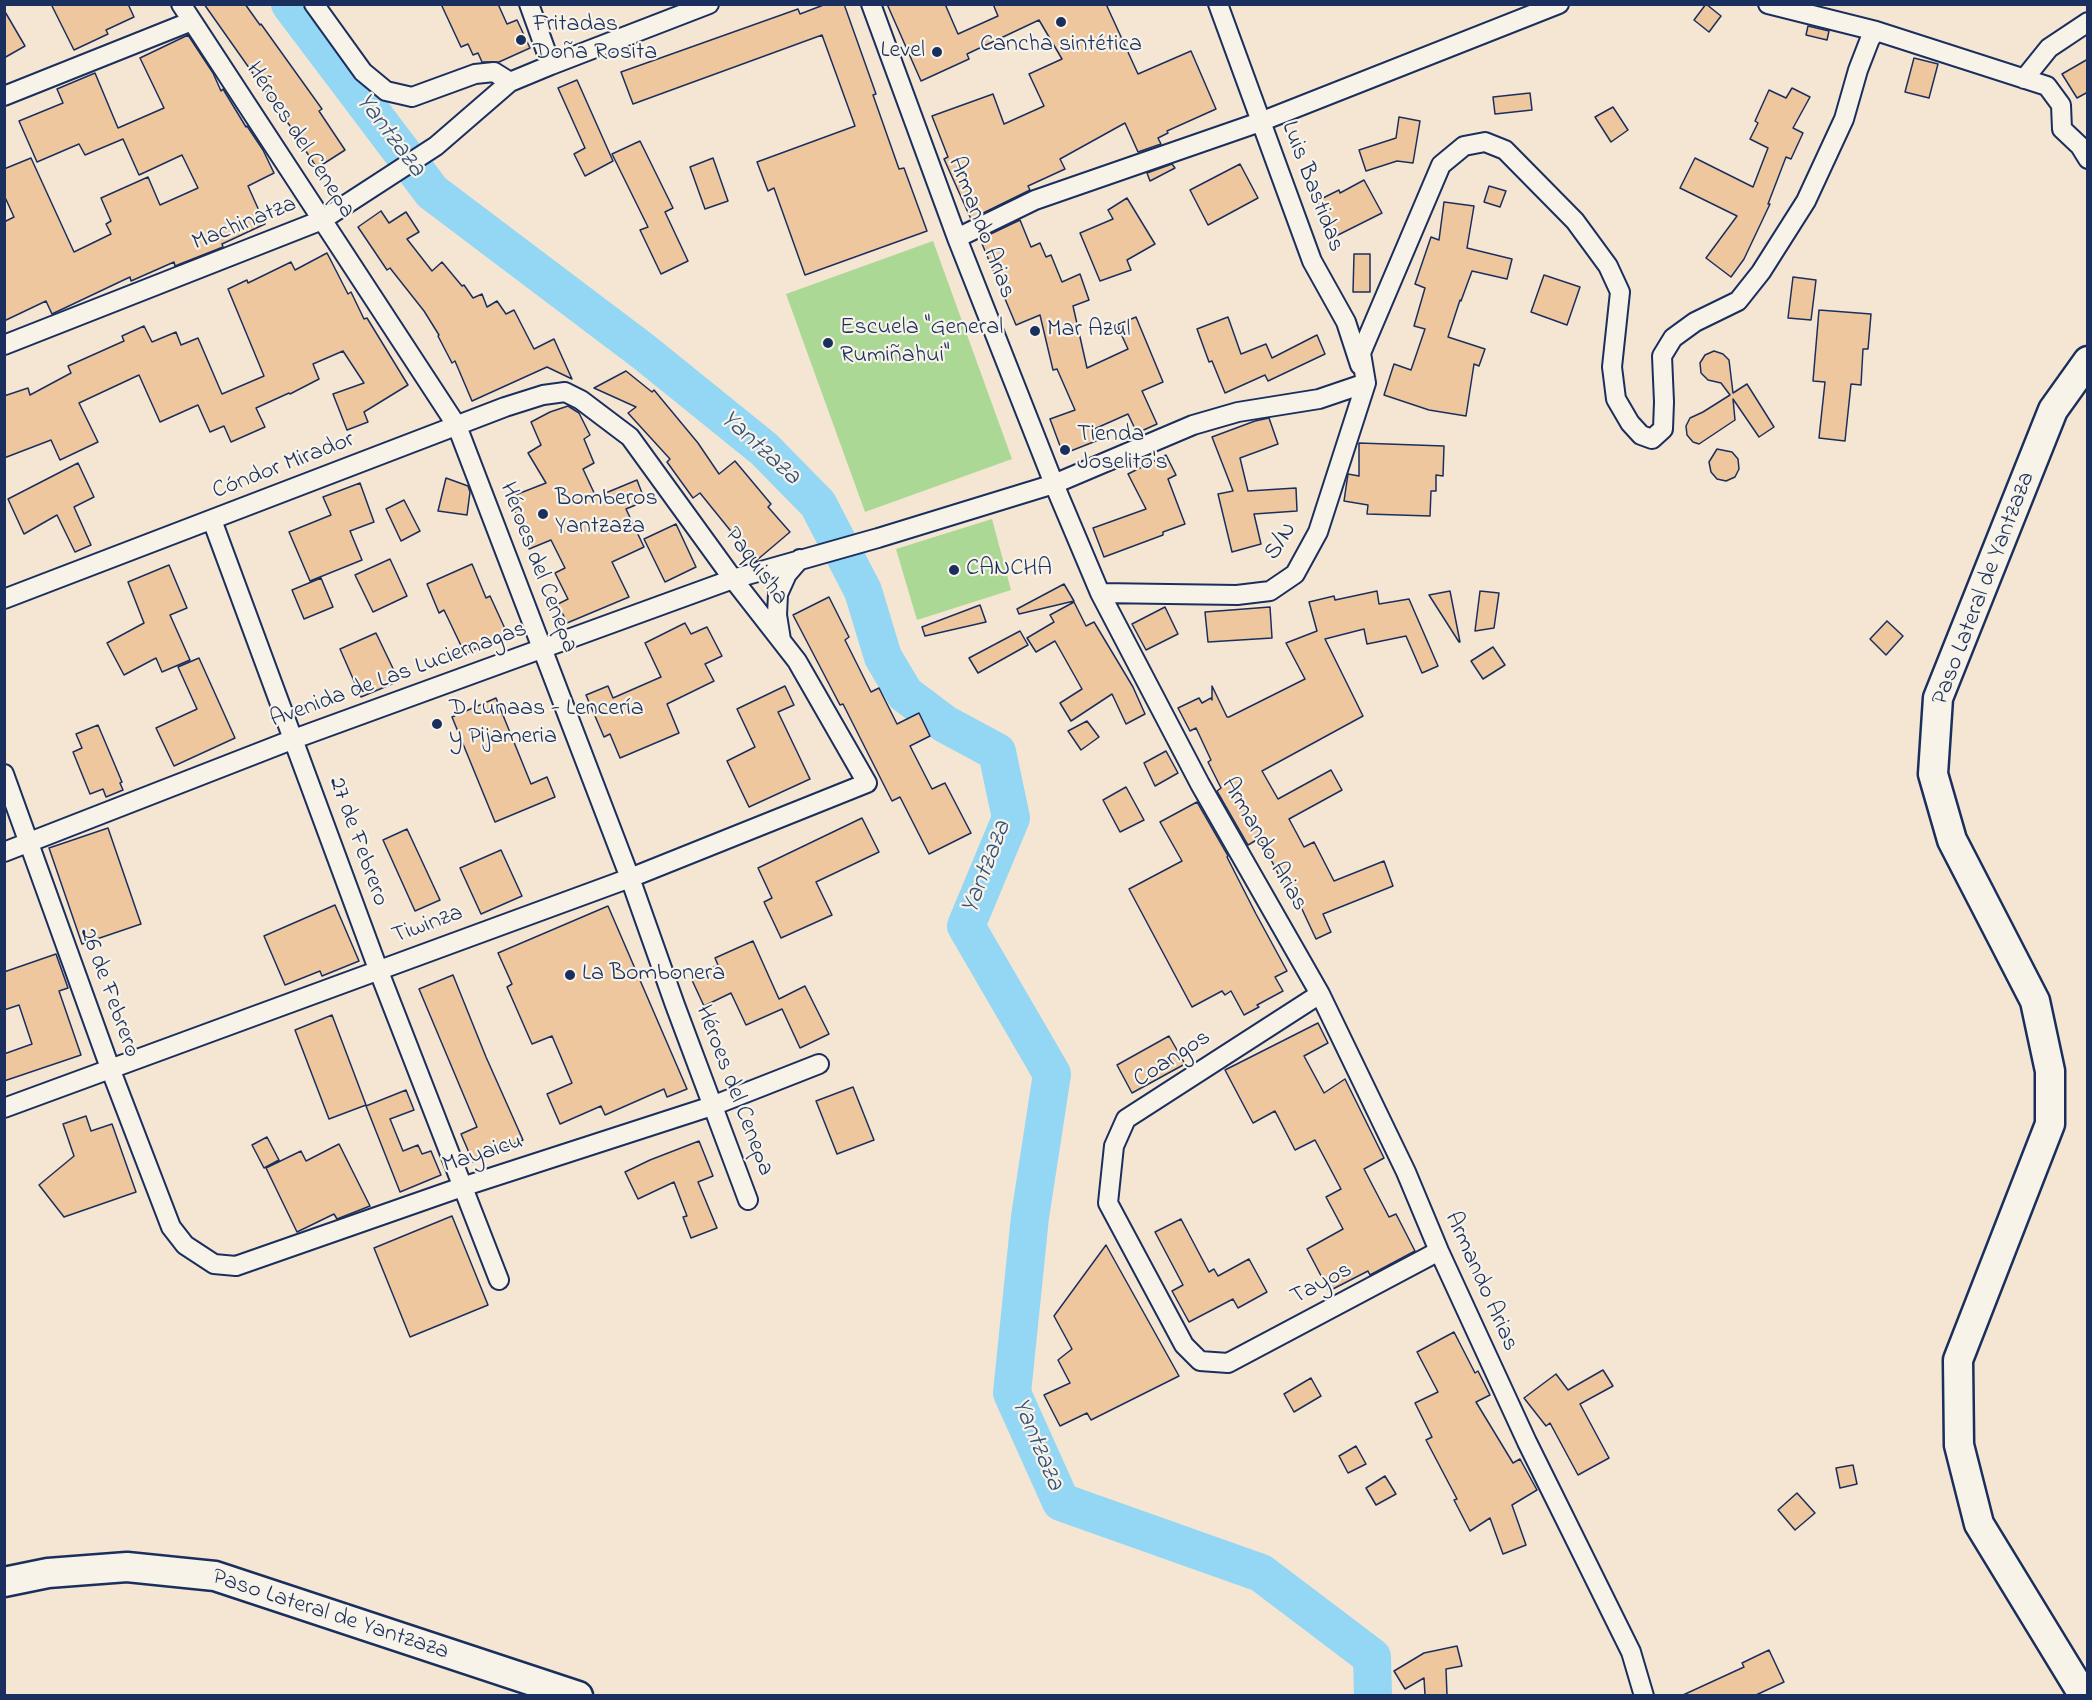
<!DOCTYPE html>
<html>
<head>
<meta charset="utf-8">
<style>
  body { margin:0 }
  #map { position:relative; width:2092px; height:1700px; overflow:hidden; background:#f4e6d2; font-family:"Indie Flower",sans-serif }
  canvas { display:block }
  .frame { position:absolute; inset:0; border:6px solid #1b2f5e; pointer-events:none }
</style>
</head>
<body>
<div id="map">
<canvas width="2092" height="1700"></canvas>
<div class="frame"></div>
</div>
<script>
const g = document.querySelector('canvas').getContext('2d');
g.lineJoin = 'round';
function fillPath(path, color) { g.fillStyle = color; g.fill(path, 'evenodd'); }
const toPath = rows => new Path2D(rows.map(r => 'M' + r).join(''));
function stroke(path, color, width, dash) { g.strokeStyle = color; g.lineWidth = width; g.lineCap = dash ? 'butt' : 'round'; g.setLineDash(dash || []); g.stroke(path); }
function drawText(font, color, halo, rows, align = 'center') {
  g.font = font + ' "Indie Flower",sans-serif'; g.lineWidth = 4.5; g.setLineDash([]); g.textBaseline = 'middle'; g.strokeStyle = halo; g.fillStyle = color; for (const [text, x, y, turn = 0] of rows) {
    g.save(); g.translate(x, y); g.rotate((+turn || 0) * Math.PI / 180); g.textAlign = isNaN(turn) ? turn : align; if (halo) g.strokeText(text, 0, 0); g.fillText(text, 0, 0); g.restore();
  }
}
fillPath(toPath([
  [933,241,1012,459,865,512,786,294],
  [992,519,1011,590,917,620,896,549]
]), '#acd896');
stroke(toPath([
  [290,4,432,192,644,352,764,449,818,504,863,591,883,657,905,694,945,724,997,752,1011,818,966,926,1052,1074,1030,1217,1012,1393,1061,1502,1261,1573,1372,1657,1373,1696]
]), '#93d7f5', 38);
const building = toPath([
  [51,4,128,4,134,17,106,30,108,34,74,50,51,4],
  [204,4,245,4,260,25,261,24,322,109,319,111,345,150,317,168,294,133,295,133,204,4],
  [441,4,498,4,507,24,517,20,530,48,499,62,482,62,478,53,473,55,468,44,461,47,441,4],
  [826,4,844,4,876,94,873,95,899,169,904,168,927,231,805,275,774,188,768,191,757,162,855,126,822,35,633,104,621,72,798,9,800,14,826,4],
  [887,4,945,4,958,34,998,16,993,4,1106,4,1138,74,1191,51,1216,109,1167,131,1168,133,1158,138,1161,144,1138,152,1125,123,1060,159,1065,169,1028,186,1030,190,971,219,944,159,948,157,932,116,993,94,1004,124,1044,106,1029,74,1062,59,1039,20,967,54,969,59,921,81,887,4],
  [1706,4,1721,16,1709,32,1694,20,1706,4],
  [4,10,25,46,4,58,4,10],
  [1808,26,1829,31,1827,40,1806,35,1808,26],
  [188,35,213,73,221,91,223,89,246,127,247,126,263,150,274,173,248,186,265,224,222,244,223,247,175,266,174,262,131,281,130,277,52,314,46,301,4,321,4,222,14,217,4,195,4,169,31,158,74,252,111,234,106,224,111,221,101,198,148,177,160,205,198,188,182,155,139,175,123,139,85,155,79,144,37,162,19,121,63,103,57,89,95,73,118,128,164,108,140,58,188,35],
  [1914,58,1938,64,1929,98,1905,92,1914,58],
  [2088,59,2088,92,2077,98,2062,74,2088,59],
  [577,80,613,161,585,176,574,154,585,148,558,88,577,80],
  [1792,88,1810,97,1793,128,1803,133,1791,159,1786,157,1768,204,1770,204,1744,259,1731,277,1706,258,1737,216,1680,188,1695,158,1753,187,1768,148,1750,139,1758,123,1755,121,1769,90,1786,98,1792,88],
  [1530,93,1532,110,1495,114,1493,97,1530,93],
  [1613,107,1628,130,1611,142,1595,117,1613,107],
  [1399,117,1420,121,1413,163,1397,161,1366,171,1359,150,1396,138,1399,117],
  [640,141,673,208,665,212,688,261,661,274,640,230,648,227,612,154,640,141],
  [713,158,728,201,705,209,690,167,713,158],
  [1172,164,1175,168,1150,181,1147,173,1172,164],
  [1240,164,1258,198,1208,225,1190,190,1240,164],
  [1364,180,1382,213,1330,239,1319,218,1324,215,1317,201,1339,190,1340,193,1364,180],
  [1489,186,1506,191,1500,207,1484,202,1489,186],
  [1127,198,1155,244,1127,260,1131,270,1100,281,1080,233,1113,219,1108,210,1127,198],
  [1444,202,1474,206,1467,248,1512,259,1507,279,1472,271,1461,301,1460,300,1448,337,1485,349,1479,366,1474,364,1466,416,1429,410,1384,395,1394,364,1411,370,1425,329,1414,326,1425,288,1415,284,1431,237,1439,240,1444,202],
  [381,211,389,223,406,212,419,232,407,239,432,271,442,262,462,286,464,285,473,298,482,294,487,307,497,301,506,314,514,310,534,349,554,339,572,379,547,367,472,401,455,361,452,363,438,336,439,335,424,311,390,268,387,270,358,227,381,211],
  [1020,220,1031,247,1040,243,1046,257,1051,255,1062,282,1080,274,1089,300,1073,306,1087,368,1128,349,1117,325,1136,317,1163,382,1142,391,1157,424,1137,433,1128,414,1092,430,1096,441,1063,454,1050,419,1075,410,1057,369,1053,370,1040,315,1016,325,980,239,1020,220],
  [327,253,348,294,351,292,364,319,367,318,408,385,364,412,368,422,347,430,333,394,364,383,343,351,313,364,319,379,290,394,289,393,256,408,265,427,231,442,224,426,210,432,198,405,160,422,139,375,79,403,98,442,60,460,51,440,4,458,4,396,28,388,30,395,71,373,68,366,124,341,122,336,144,326,152,342,176,332,181,345,198,338,222,394,264,376,228,289,247,280,248,283,291,262,295,270,327,253],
  [1354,254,1370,254,1370,292,1353,292,1354,254],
  [1544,275,1580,287,1567,325,1531,312,1544,275],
  [1793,277,1816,280,1811,320,1788,318,1793,277],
  [1819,310,1871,314,1868,349,1863,349,1861,385,1851,384,1845,441,1819,438,1825,382,1813,381,1819,310],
  [1228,317,1241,354,1266,344,1272,358,1317,335,1325,354,1268,381,1265,375,1225,393,1212,361,1209,362,1197,329,1228,317],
  [1714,351,1723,354,1729,360,1733,393,1747,384,1774,427,1759,437,1733,399,1735,420,1699,444,1693,442,1687,435,1686,426,1690,418,1703,412,1730,395,1721,383,1708,380,1701,373,1700,363,1705,355,1714,351],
  [626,371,652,392,654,390,698,443,719,474,735,461,771,504,768,507,790,532,757,560,755,561,700,493,693,498,667,462,670,459,628,413,636,407,594,388,626,371],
  [568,406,579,413,590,435,584,439,594,463,583,469,596,497,637,480,645,501,626,509,644,547,612,562,629,597,567,623,558,604,568,599,555,573,565,568,551,540,529,549,510,497,546,483,528,453,541,445,531,422,550,412,568,406],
  [1269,418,1278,444,1240,458,1248,491,1296,488,1297,511,1254,514,1261,544,1232,552,1218,494,1233,491,1212,437,1255,421,1269,418],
  [1359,443,1444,446,1443,476,1436,475,1436,491,1431,491,1430,516,1367,514,1368,505,1344,501,1348,474,1359,476,1359,443],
  [1717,449,1732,452,1738,459,1739,469,1735,477,1726,481,1717,479,1711,472,1709,462,1717,449],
  [1166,455,1176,475,1168,479,1185,524,1163,532,1163,535,1104,557,1093,528,1146,509,1128,474,1166,455],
  [78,463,94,497,74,507,91,545,75,552,57,515,24,534,8,499,78,463],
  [446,478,468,486,470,492,467,515,438,511,446,478],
  [360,483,374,522,350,531,362,560,310,581,289,532,331,515,323,497,360,483],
  [404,500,420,531,401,541,386,509,404,500],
  [676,524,696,567,665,582,644,539,676,524],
  [390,559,407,596,373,612,355,575,390,559],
  [472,564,486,598,490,596,507,633,465,654,444,610,439,613,427,584,472,564],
  [169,565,187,608,170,615,190,660,162,672,156,658,124,675,107,643,144,623,128,582,169,565],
  [321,578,333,607,304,619,292,590,321,578],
  [1064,584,1074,601,1019,614,1017,609,1064,584],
  [1377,591,1379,604,1409,599,1438,666,1422,673,1406,636,1367,644,1364,629,1325,639,1363,716,1262,771,1278,799,1331,770,1342,790,1289,819,1304,847,1314,842,1334,881,1384,861,1393,886,1323,914,1331,932,1316,939,1301,907,1296,909,1260,838,1248,845,1217,791,1221,788,1208,762,1211,760,1196,728,1190,731,1178,708,1199,698,1202,703,1211,698,1212,700,1212,686,1227,717,1229,717,1305,679,1286,643,1317,631,1309,602,1334,596,1335,600,1377,591],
  [1450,591,1460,642,1459,642,1429,595,1450,591],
  [1480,591,1499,593,1494,628,1475,631,1480,591],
  [829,597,849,637,845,640,871,692,879,688,897,724,919,713,930,736,910,746,932,789,945,783,971,833,929,854,900,797,892,801,843,704,840,705,793,615,829,597],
  [1074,602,1086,626,1094,622,1133,687,1145,714,1126,724,1112,694,1071,721,1060,703,1082,689,1055,641,1036,652,1027,638,1054,622,1050,615,1074,602],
  [980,605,986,622,925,636,922,627,980,605],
  [1165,607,1178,634,1146,650,1132,624,1165,607],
  [1270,607,1272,638,1208,642,1205,612,1270,607],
  [1887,621,1903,636,1886,655,1870,639,1887,621],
  [685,623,691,634,707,627,722,656,705,664,714,681,667,704,679,733,620,758,610,734,604,737,586,695,608,686,613,698,661,677,645,643,685,623],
  [1020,631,1028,645,978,673,969,658,1020,631],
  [376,633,399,681,361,697,340,649,376,633],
  [1493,647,1505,665,1483,679,1471,661,1493,647],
  [199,658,235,738,174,766,156,728,197,709,178,667,199,658],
  [785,686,794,705,778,712,810,779,749,807,727,761,755,747,737,709,785,686],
  [496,698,531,784,547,777,555,797,495,822,452,717,496,698],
  [1087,721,1099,737,1081,750,1068,731,1087,721],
  [98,725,122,782,120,783,123,790,106,797,103,789,90,794,73,752,82,748,76,734,98,725],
  [1166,751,1178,773,1155,786,1144,763,1166,751],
  [1126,787,1144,820,1120,832,1103,800,1126,787],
  [1197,802,1228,856,1227,857,1256,914,1287,971,1275,977,1283,991,1257,1005,1259,1007,1244,1015,1231,991,1225,995,1222,991,1192,1007,1129,889,1182,861,1160,822,1197,802],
  [862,818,879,852,816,882,832,915,781,938,764,902,772,898,758,868,862,818],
  [108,828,141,924,82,944,49,848,108,828],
  [407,829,440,900,415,911,383,840,407,829],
  [501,850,522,896,481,914,460,868,501,850],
  [335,905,359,961,322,976,320,971,285,985,264,936,335,905],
  [608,906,687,1089,667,1097,664,1089,605,1115,601,1106,560,1124,547,1094,572,1083,552,1036,532,1044,507,987,512,984,498,953,608,906],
  [753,941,779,999,805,986,829,1034,800,1048,782,1009,746,1025,731,993,704,1006,691,978,718,965,715,958,753,941],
  [56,954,68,988,59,991,81,1055,4,1081,4,1054,32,1044,19,1005,4,1010,4,972,56,954],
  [453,975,486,1057,523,1140,473,1162,461,1134,477,1127,419,989,453,975],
  [332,1015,366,1105,329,1119,295,1030,332,1015],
  [1318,1023,1328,1043,1304,1056,1324,1093,1345,1079,1384,1158,1364,1169,1389,1217,1396,1214,1415,1251,1370,1275,1368,1271,1329,1291,1307,1249,1343,1229,1326,1197,1341,1189,1315,1140,1295,1150,1275,1111,1253,1123,1225,1070,1318,1023],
  [1169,1036,1185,1064,1132,1093,1117,1065,1169,1036],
  [853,1087,874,1140,837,1154,816,1101,853,1087],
  [406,1090,414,1110,390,1119,403,1151,418,1145,422,1154,431,1151,441,1175,400,1192,366,1106,406,1090],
  [86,1116,91,1131,112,1124,136,1192,64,1217,39,1185,74,1156,63,1124,86,1116],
  [267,1137,279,1160,264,1168,252,1145,267,1137],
  [699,1141,713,1176,698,1182,717,1228,691,1238,683,1217,687,1216,674,1182,638,1199,625,1172,650,1160,699,1141],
  [339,1144,370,1206,337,1219,334,1214,297,1232,266,1168,301,1151,306,1161,339,1144],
  [452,1216,488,1305,410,1337,374,1248,452,1216],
  [1181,1219,1209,1272,1214,1269,1218,1276,1249,1259,1267,1292,1238,1308,1233,1299,1189,1322,1172,1291,1183,1285,1155,1232,1181,1219],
  [1106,1245,1179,1376,1091,1420,1087,1413,1060,1426,1044,1395,1070,1383,1058,1360,1072,1349,1054,1316,1106,1245],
  [1454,1332,1475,1373,1478,1371,1490,1395,1476,1402,1513,1463,1520,1459,1537,1490,1512,1505,1526,1545,1503,1554,1490,1518,1470,1531,1454,1500,1457,1499,1426,1440,1432,1437,1415,1403,1438,1392,1417,1352,1454,1332],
  [1603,1370,1613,1386,1580,1404,1609,1458,1578,1475,1550,1423,1546,1426,1524,1398,1556,1374,1568,1390,1603,1370],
  [1311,1378,1321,1396,1294,1412,1284,1394,1311,1378],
  [1356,1446,1366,1464,1348,1473,1339,1456,1356,1446],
  [1853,1465,1857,1484,1840,1488,1836,1468,1853,1465],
  [1385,1476,1396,1494,1376,1505,1366,1488,1385,1476],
  [1797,1493,1815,1513,1795,1530,1778,1510,1797,1493],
  [1457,1646,1462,1666,1446,1669,1447,1695,1425,1695,1424,1678,1405,1689,1394,1671,1424,1653,1457,1646],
  [1769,1650,1784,1682,1756,1695,1683,1695,1744,1667,1742,1663,1769,1650]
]);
fillPath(building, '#eec79e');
stroke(building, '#1b2f5e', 1.5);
const minor = toPath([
  [181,4,457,426,630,878,675,1005,748,1200],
  [314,4,363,72,386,91,412,97,475,74,494,72,510,82],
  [529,4,551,65],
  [871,4,957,238,1054,484,1100,593,1200,784,1320,994,1406,1172,1439,1251,1527,1442,1631,1652,1644,1696],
  [1218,4,1312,261,1346,322,1360,365],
  [1768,4,1876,31],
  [2024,79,2049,48,2088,22],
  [4,96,192,21],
  [957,238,1035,200,1260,122,1559,4],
  [4,345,322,220,436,146,510,82,551,65,709,4],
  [212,520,378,969,499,1280],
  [1100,593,1237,595,1270,591,1295,574,1318,532,1366,383,1361,353,1441,165,1464,146,1485,142,1505,150,1575,221,1608,266,1620,292,1612,367,1616,399,1630,423,1641,435,1652,439,1663,429,1664,402,1662,356,1673,338,1695,322,1738,301,1761,272,1806,201,1844,119,1858,70,1870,39,1876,31,2047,86,2061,105,2062,129,2080,146,2088,159],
  [4,599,505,407,543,395,565,392,581,400,630,437,733,579,797,661,867,783,630,878,4,1108],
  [781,640,777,615,778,594,787,574,800,559],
  [4,774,110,1068,171,1227,185,1245,214,1264,236,1266,462,1187,712,1106,819,1064],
  [4,852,294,739,733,579,878,538,1054,484,1193,425,1238,412,1319,399,1366,383],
  [1320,994,1126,1119,1114,1146,1108,1203,1184,1345,1200,1361,1228,1363,1439,1251]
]);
const trunk = toPath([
  [4,1582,48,1573,127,1567,215,1576,578,1696],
  [2084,1696,1979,1524,1959,1445,1958,1360,2050,1124,2050,1071,2035,1001,1952,840,1933,774,1938,698,2053,410,2088,361]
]);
stroke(minor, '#1b2f5e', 22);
stroke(trunk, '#1b2f5e', 33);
stroke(minor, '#f7f3e8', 18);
stroke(trunk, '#f7f3e8', 28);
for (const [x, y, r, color] of [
  [1061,22,6,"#1b2f5e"],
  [521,40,6,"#1b2f5e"],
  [937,52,6,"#1b2f5e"],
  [1035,331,6,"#1b2f5e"],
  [828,343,6,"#1b2f5e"],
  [1065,450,6,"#1b2f5e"],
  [543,514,6,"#1b2f5e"],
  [954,570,6,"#1b2f5e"],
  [437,724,6,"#1b2f5e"],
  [570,975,6,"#1b2f5e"]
]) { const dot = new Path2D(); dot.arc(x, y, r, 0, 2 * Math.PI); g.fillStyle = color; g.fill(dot); stroke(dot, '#f7f3e8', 2); }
drawText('24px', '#1b2f5e', '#f7f3e8', [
  ["Fritadas",533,26],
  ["Doña Rosita",533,54],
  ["Cancha sintética",1061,46,"center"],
  ["Level",925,52,"right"],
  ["Escuela \"General",840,329],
  ["Rumiñahui\"",840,357],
  ["Mar Azul",1047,331],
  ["Tienda",1077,436],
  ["Joselito's",1077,464],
  ["Bomberos",555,500],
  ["Yantzaza",555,528],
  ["CANCHA",966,570],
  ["D Lunaas - Lencería",449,710],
  ["y Pijameria",449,738],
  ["La Bombonera",582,975]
], 'left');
drawText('24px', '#1b2f5e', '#f7f3e8', [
  ["Héroes del Cenepa",299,141,57],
  ["Luis Bastidas",1311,187,69],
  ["Machinatza",245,225,-22],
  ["Armando Arias",980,228,69],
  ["Cóndor Mirador",284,467,-21],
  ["S/N",1282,542,-58],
  ["Paquisha",755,567,53],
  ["Héroes del Cenepa",537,568,69],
  ["Paso Lateral de Yantzaza",1985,589,-69],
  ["Avenida de Las Luciernagas",399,676,-20],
  ["27 de Febrero",357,842,70],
  ["Armando Arias",1263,845,60],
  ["Tiwinza",428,926,-20],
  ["26 de Febrero",108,993,70],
  ["Coangos",1173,1060,-33],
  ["Héroes del Cenepa",733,1091,69],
  ["Mayaicu",483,1155,-18],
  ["Armando Arias",1480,1282,66],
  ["Tayos",1322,1285,-28],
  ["Paso Lateral de Yantzaza",330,1616,18]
]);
drawText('italic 26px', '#33517c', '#f7f3e8', [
  ["Yantzaza",389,136,53],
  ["Yantzaza",759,449,42],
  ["Yantzaza",988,868,-69],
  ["Yantzaza",1036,1445,67]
]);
</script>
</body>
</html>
